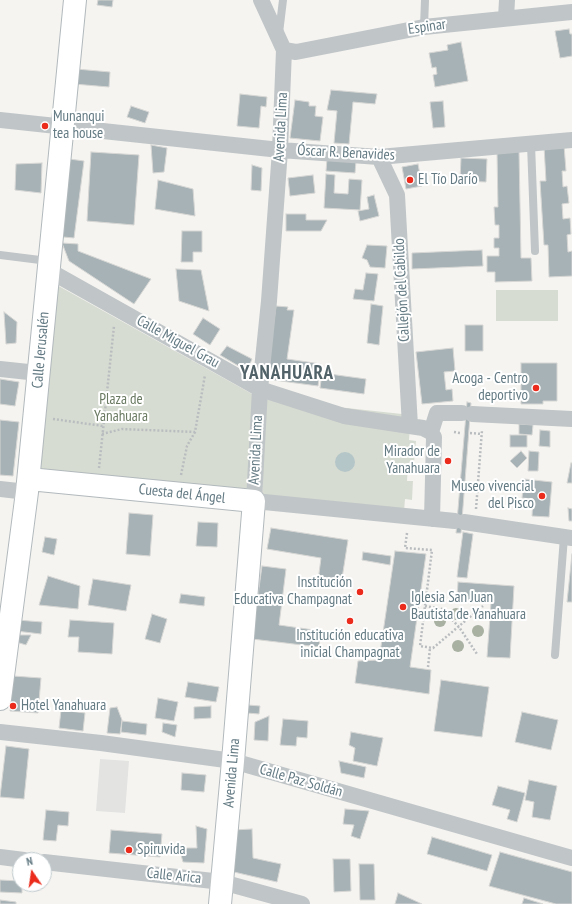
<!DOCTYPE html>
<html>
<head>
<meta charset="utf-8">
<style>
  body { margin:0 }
  #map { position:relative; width:572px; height:904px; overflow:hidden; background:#f5f4f1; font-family:"PT Sans Narrow",sans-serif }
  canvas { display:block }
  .north { position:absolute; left:12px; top:852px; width:40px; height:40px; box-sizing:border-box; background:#fff; border:1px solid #c1cacd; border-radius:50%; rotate:347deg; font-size:11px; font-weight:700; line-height:16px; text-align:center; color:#637a83 }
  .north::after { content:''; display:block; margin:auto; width:14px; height:18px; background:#eb2b1b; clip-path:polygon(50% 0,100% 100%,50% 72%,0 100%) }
</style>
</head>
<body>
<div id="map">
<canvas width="572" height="904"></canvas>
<div class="north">N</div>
</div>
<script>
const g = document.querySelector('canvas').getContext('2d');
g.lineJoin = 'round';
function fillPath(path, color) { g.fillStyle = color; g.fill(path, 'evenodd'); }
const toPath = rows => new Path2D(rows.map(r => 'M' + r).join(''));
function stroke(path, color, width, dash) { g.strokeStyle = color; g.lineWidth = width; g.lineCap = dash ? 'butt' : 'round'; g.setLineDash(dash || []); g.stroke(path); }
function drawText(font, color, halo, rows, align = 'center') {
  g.font = font + ' "PT Sans Narrow",sans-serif'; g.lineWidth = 4; g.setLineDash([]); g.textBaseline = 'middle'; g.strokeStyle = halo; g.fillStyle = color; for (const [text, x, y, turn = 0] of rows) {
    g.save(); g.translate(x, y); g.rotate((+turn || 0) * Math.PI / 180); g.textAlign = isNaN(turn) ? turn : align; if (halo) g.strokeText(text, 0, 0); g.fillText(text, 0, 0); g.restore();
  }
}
fillPath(toPath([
  [100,759,129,761,125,813,96,811]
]), '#e3e4e2');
fillPath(toPath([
  [55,284,254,395,250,505,38,475],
  [496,290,558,290,558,321,496,321],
  [265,399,411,415,409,440,416,441,414,463,408,463,407,481,413,481,412,500,405,499,404,512,262,503]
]), '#d7dcd2');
fillPath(toPath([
  '335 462a10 10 0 1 1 20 0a10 10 0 1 1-20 0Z'
]), '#b5c6c8');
const building = toPath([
  [98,0,113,0,112,7,97,5,98,0],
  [569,29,570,34,572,34,572,56,560,58,555,31,569,29],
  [461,42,468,81,435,87,433,75,437,74,436,67,432,68,429,53,448,50,447,45,461,42],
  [76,69,110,72,109,87,74,84,76,69],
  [331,90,377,94,375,104,353,102,349,144,334,143,337,111,327,110,331,90],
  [240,94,267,97,266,107,261,106,259,128,237,126,240,94],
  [295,100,309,102,309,106,316,106,315,116,323,117,320,141,290,138,295,100],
  [443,101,445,127,433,128,430,102,443,101],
  [131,106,149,112,145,123,127,117,131,106],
  [151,145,167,148,164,172,153,173,151,145],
  [564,145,566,171,562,171,563,187,567,186,569,203,562,204,563,219,570,218,571,234,567,235,568,252,572,251,572,276,549,277,548,245,544,245,540,181,546,181,544,146,564,145],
  [519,151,521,258,531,258,532,281,495,282,495,272,487,272,487,256,499,256,499,248,494,248,494,238,499,238,499,225,495,225,494,207,498,207,497,152,519,151],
  [91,152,139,155,134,225,87,221,91,152],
  [62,158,84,161,74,238,53,236,62,158],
  [461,158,487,159,486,182,460,181,461,158],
  [327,159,356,161,355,173,326,171,327,159],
  [42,163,41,193,15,190,16,164,42,163],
  [418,164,422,186,406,189,402,167,418,164],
  [252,165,262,168,261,191,251,190,252,165],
  [326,174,335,175,334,193,348,194,349,179,362,180,360,210,324,208,326,174],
  [313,175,315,193,290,196,288,178,313,175],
  [158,180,193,189,195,216,155,209,158,180],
  [374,195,379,216,360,221,358,211,369,209,367,197,374,195],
  [286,214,306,214,306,220,327,220,321,231,286,231,286,214],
  [182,231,202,231,202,252,193,252,193,262,181,262,182,231],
  [62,243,78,244,78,251,151,279,134,304,69,261,62,243],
  [367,245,387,246,385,268,370,267,367,260,362,258,367,245],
  [482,250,483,266,412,269,412,253,482,250],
  [176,269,201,270,209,311,179,301,176,269],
  [366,273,378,274,374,301,353,299,355,289,363,290,366,273],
  [371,304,383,306,379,345,367,343,371,304],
  [276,306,288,307,287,310,294,310,287,359,321,364,318,386,266,379,276,306],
  [4,312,17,322,16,343,6,344,4,312],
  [203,318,220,329,210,345,193,334,203,318],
  [465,325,483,325,483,351,465,351,465,325],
  [227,346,252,359,247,371,220,355,227,346],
  [453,348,455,371,444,372,446,390,452,389,453,401,422,404,416,352,453,348],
  [521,363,557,363,557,401,543,401,543,404,521,404,521,363],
  [322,373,366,379,364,394,320,388,322,373],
  [0,379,19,382,15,406,0,404,0,379],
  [467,402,471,403,461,533,456,533,467,402],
  [0,420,19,422,13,476,0,475,0,420],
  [519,424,533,425,532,435,519,434,519,424],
  [540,430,550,431,550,447,539,446,540,430],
  [510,435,527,435,527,447,510,447,510,435],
  [521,451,527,458,517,468,510,461,521,451],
  [529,451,539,452,538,471,528,471,529,451],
  [571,463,572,463,572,483,567,483,571,463],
  [524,479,552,482,549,517,532,516,533,499,522,498,524,479],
  [568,508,572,509,572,521,569,521,568,508],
  [129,513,153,515,150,556,126,554,129,513],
  [198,522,218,523,217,547,196,546,198,522],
  [271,528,348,540,341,585,318,581,321,558,267,549,271,528],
  [463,532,473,534,467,578,457,577,463,532],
  [45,537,57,539,54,555,42,552,45,537],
  [395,551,426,554,410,667,431,670,429,694,355,683,358,661,379,660,395,551],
  [363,552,391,556,390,565,362,560,363,552],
  [572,554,572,602,567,602,572,554],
  [262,566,286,569,279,625,321,631,319,647,252,639,262,566],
  [48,576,80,586,78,609,39,605,48,576],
  [93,579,131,585,126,611,88,605,93,579],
  [458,582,514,586,510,658,487,657,491,603,457,601,458,582],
  [181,594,205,597,204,606,179,603,181,594],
  [152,614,167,619,160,643,145,639,152,614],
  [17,620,42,622,41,634,16,631,17,620],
  [70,620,114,623,112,654,78,652,79,637,68,637,70,620],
  [18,635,31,635,26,645,13,641,18,635],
  [13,676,41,678,38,713,10,711,13,676],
  [441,680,489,687,482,737,434,731,441,680],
  [188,682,219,687,216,702,185,697,188,682],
  [158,698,178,702,174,721,155,718,158,698],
  [248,705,260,706,259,714,247,713,248,705],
  [211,706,211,718,194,719,194,707,211,706],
  [117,707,122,720,120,734,107,733,110,708,117,707],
  [61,710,85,713,83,731,59,728,61,710],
  [522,712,558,720,551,750,515,742,522,712],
  [269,716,268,741,254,740,255,722,269,716],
  [283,719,308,721,307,738,297,737,296,746,280,745,283,719],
  [122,721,147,724,146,735,121,732,122,721],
  [163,723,177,725,175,737,162,732,163,723],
  [351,732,383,738,377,766,353,761,355,748,349,745,351,732],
  [6,746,29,749,24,799,0,797,6,746],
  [339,761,366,767,364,778,341,773,339,761],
  [182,773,206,775,204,792,181,790,182,773],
  [529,780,557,786,550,820,532,817,534,802,525,800,529,780],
  [498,786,525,793,517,822,507,819,510,810,492,805,498,786],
  [345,809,369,811,360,839,351,836,354,825,343,824,345,809],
  [46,810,69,812,68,826,58,825,56,841,43,840,46,810],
  [196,826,207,829,204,863,183,862,179,848,197,848,196,826],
  [252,829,253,858,281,864,277,882,234,872,233,830,252,829],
  [111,830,162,834,160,857,109,853,111,830],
  [432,837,492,855,487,871,427,854,432,837],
  [500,852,572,872,572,904,556,904,489,886,500,852],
  [333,859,350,859,351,891,334,892,333,859],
  [359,864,374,864,375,900,360,900,359,864],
  [0,880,20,881,20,884,22,884,22,893,0,892,0,880],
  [398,893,422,904,395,904,398,893],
  [524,898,543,904,522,904,524,898],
  [0,900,16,902,16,904,0,904,0,900]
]);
fillPath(building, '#a6b2b5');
stroke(building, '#d6d6d4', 1);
const secondary = toPath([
  [29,479,254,501,233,761,220,904],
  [0,699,27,492,75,0]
]);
stroke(secondary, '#b2b9bc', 24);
stroke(toPath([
  [53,419,103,426],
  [454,432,460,433],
  [470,433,482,434],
  [102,434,122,429,195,432],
  [99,468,114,326],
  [181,475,187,446,195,432,205,375],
  [476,509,482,430],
  [407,533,405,548,432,550,420,646,433,648,483,606],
  [425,606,442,609,459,627,477,654],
  [428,667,430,648]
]), '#babdbf', 2.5, [2, 2]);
stroke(toPath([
  [424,27,425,0],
  [279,33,283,0],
  [531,144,535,251],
  [0,255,48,261],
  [555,655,564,537]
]), '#c0c5c7', 8);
stroke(toPath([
  [261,0,284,50,280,150,269,301,260,389,254,501,455,521],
  [506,18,507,0],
  [284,50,296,52,424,27,572,12],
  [0,120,280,150,379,157,572,140],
  [379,157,397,195,410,426],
  [48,270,260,389,344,416,423,428,431,432],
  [0,369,38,373],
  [472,414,572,419],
  [431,432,434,437,432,519],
  [431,432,437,413,462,413],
  [0,489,27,492],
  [464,522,572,538],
  [0,732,101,743,233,761,572,858],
  [0,857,24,860],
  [44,862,222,882,302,904]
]), '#c0c5c7', 16);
stroke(secondary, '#fff', 22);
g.fillStyle = '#a9b1a2';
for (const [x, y] of [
  [456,614],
  [440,621],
  [478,631],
  [458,646]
]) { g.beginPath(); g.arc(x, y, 6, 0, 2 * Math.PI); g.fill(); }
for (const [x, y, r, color] of [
  [45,126,4,"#eb2b1b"],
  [410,180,4,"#eb2b1b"],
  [536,388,4,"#eb2b1b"],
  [448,461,4,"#eb2b1b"],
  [542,496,4,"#eb2b1b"],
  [360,592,4,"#eb2b1b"],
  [403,607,4,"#eb2b1b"],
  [350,621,4,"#eb2b1b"],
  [13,706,4,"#eb2b1b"],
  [129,850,4,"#eb2b1b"]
]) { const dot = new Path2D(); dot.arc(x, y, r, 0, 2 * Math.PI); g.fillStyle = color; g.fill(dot); stroke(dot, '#fff', 1.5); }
drawText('15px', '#637a83', '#fff', [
  ["Espinar",427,27,-8],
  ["Avenida Lima",281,127,-87],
  ["Óscar R. Benavides",346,153,3],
  ["Callejón del Cabildo",402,290,-93],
  ["Calle Miguel Grau",178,342,29],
  ["Calle Jerusalén",41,350,-85],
  ["Avenida Lima",256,450,-87],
  ["Cuesta del Ángel",182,494,6],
  ["Avenida Lima",232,773,-85],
  ["Calle Paz Soldán",301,781,16],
  ["Calle Arica",174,876,6]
]);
drawText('15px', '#637a83', '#fff', [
  ["Munanqui",53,117],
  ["tea house",53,134],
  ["El Tío Darío",418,180],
  ["Acoga - Centro",528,379,"right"],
  ["deportivo",528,396,"right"],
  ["Mirador de",440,452,"right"],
  ["Yanahuara",440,469,"right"],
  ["Museo vivencial",534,487,"right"],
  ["del Pisco",534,504,"right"],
  ["Institución",352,583,"right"],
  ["Educativa Champagnat",352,600,"right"],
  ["Iglesia San Juan",411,598],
  ["Bautista de Yanahuara",411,615],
  ["Institución educativa",350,636,"center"],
  ["inicial Champagnat",350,653,"center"],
  ["Hotel Yanahuara",21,706],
  ["Spiruvida",137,850]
], 'left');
drawText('15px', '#6a7a62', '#fff', [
  ["Plaza de",121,400],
  ["Yanahuara",121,417]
]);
g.letterSpacing = '1px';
drawText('bold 19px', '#516268', '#fff', [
  ["YANAHUARA",287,374]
]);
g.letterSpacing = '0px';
</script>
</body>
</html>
